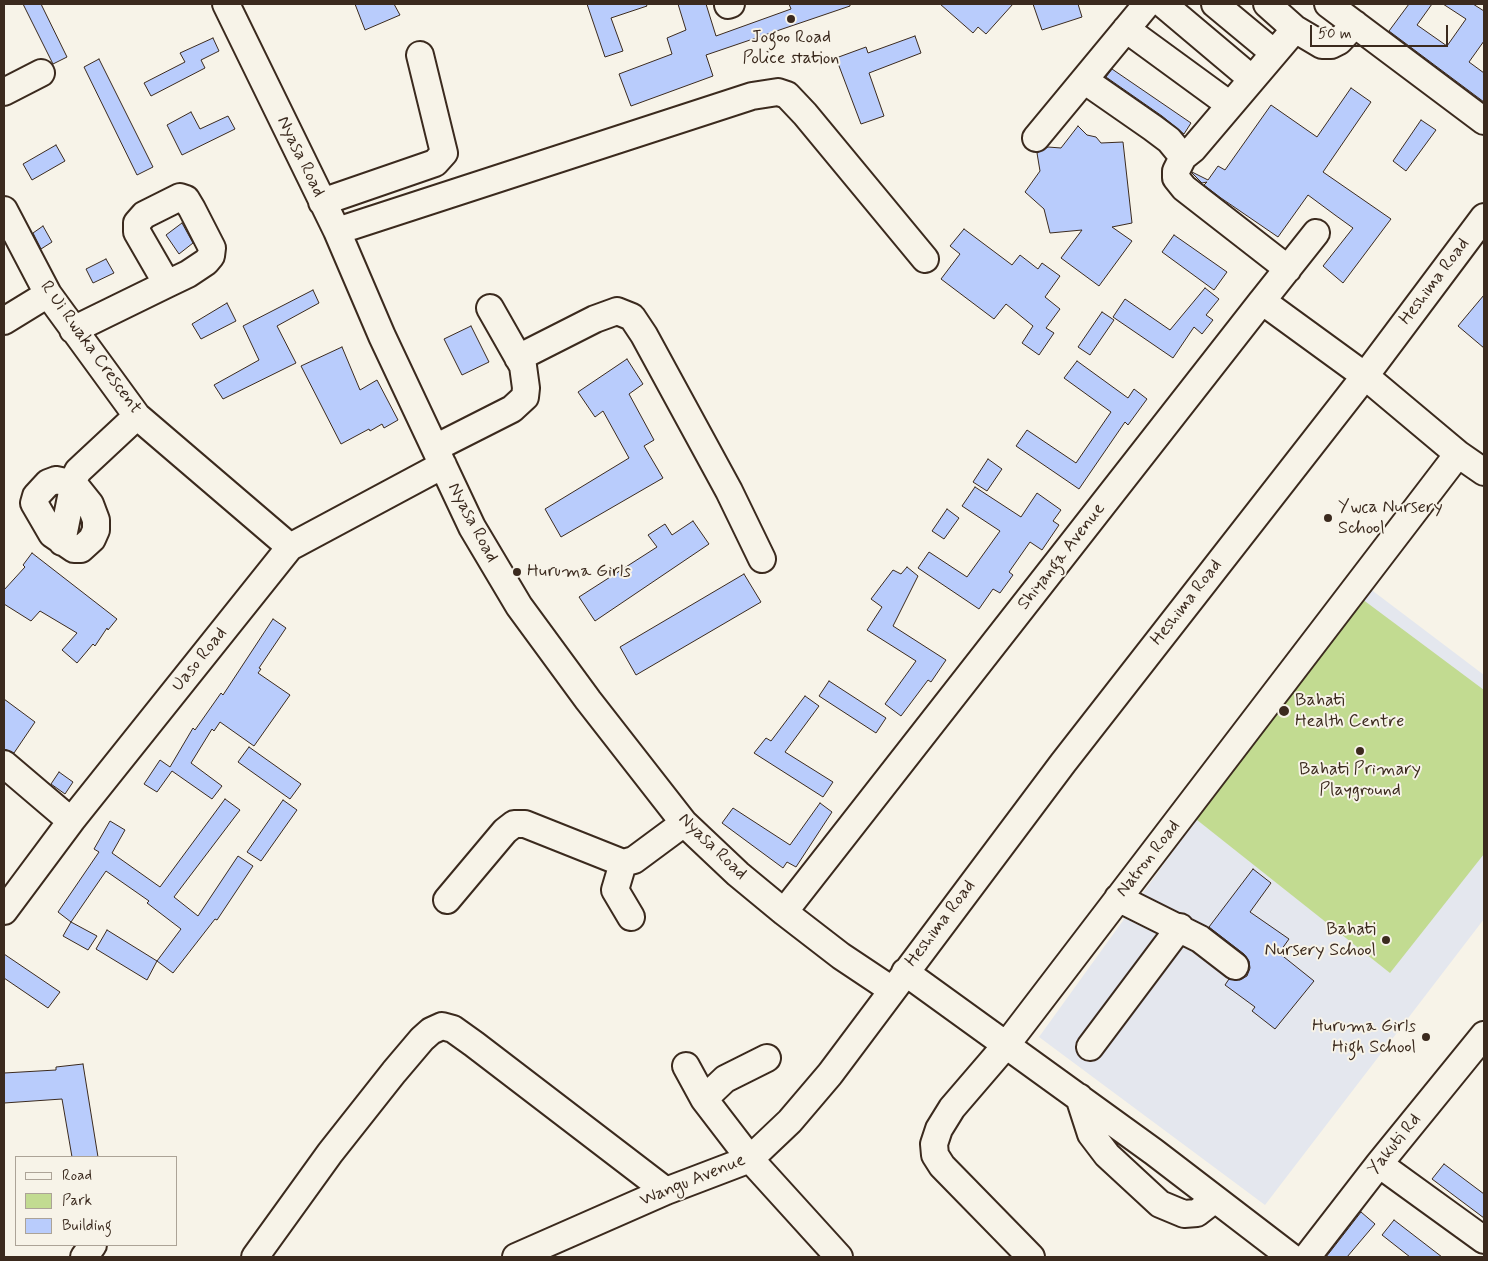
<!DOCTYPE html>
<html>
<head>
<meta charset="utf-8">
<style>
  body { margin:0 }
  #map { position:relative; width:1488px; height:1261px; overflow:hidden; background:#f7f3e8; font-family:Mynerve,sans-serif }
  canvas { display:block }
  .frame { position:absolute; inset:0; border:5px solid #3b2a1e; pointer-events:none }
  .legend { position:absolute; left:15px; top:1156px; width:162px; height:90px; box-sizing:border-box; background:#f7f3e8; border:1px solid #aca397; margin:0; padding:6px 9px; list-style:none; font-size:15px; color:#3b2a1e }
  .legend li { display:flex; align-items:center; gap:10px; height:25px }
  .legend b { width:25px; border:1px solid #aca397 }
  .scale { position:absolute; left:1310px; top:25px; width:138px; height:22px; box-sizing:border-box; border:2px solid #3b2a1e; border-top:0; padding-left:6px; font-size:15px; line-height:18px; white-space:nowrap; color:#3b2a1e; -webkit-text-stroke:4px #f7f3e8; paint-order:stroke }
</style>
</head>
<body>
<div id="map">
<canvas width="1488" height="1261"></canvas>
<div class="frame"></div>
<ul class="legend">
<li><b style="height:6px;background:#f7f3e8"></b>Road</li>
<li><b style="height:14px;background:#c2db91"></b>Park</li>
<li><b style="height:14px;background:#b9ccfc"></b>Building</li>
</ul>
<div class="scale">50 m</div>
</div>
<script>
const g = document.querySelector('canvas').getContext('2d');
g.lineJoin = 'round';
function fillPath(path, color) { g.fillStyle = color; g.fill(path, 'evenodd'); }
const toPath = rows => new Path2D(rows.map(r => 'M' + r).join(''));
function stroke(path, color, width, dash) { g.strokeStyle = color; g.lineWidth = width; g.lineCap = dash ? 'butt' : 'round'; g.setLineDash(dash || []); g.stroke(path); }
function drawText(font, color, halo, rows, align = 'center') {
  g.font = font + ' Mynerve,sans-serif'; g.lineWidth = 4; g.setLineDash([]); g.textBaseline = 'middle'; g.strokeStyle = halo; g.fillStyle = color; for (const [text, x, y, turn = 0] of rows) {
    g.save(); g.translate(x, y); g.rotate((+turn || 0) * Math.PI / 180); g.textAlign = isNaN(turn) ? turn : align; if (halo) g.strokeText(text, 0, 0); g.fillText(text, 0, 0); g.restore();
  }
}
fillPath(toPath([
  [1365,585,1484,675,1484,919,1265,1205,1039,1037]
]), '#e4e7ee');
fillPath(toPath([
  [1358,596,1484,690,1484,854,1390,973,1187,812]
]), '#c2db91');
const building = toPath([
  [23,4,41,4,67,57,53,64,23,4],
  [355,4,394,4,400,15,365,30,355,4],
  [587,4,646,4,647,6,611,18,623,51,605,57,587,4],
  [678,4,706,4,716,36,791,9,789,4,850,4,850,6,706,55,713,76,631,106,619,74,672,54,667,38,686,30,678,4],
  [940,4,1013,4,986,34,978,27,973,33,940,4],
  [1033,4,1078,4,1082,17,1042,30,1033,4],
  [1409,4,1432,4,1417,25,1447,46,1466,19,1443,4,1473,4,1484,11,1484,41,1469,62,1484,73,1484,102,1389,31,1409,4],
  [915,36,921,53,869,73,884,116,861,124,836,58,866,47,868,53,915,36],
  [213,38,219,51,201,60,205,68,151,96,144,83,185,62,180,53,213,38],
  [99,59,153,167,137,175,84,67,99,59],
  [1112,69,1191,123,1184,134,1162,116,1106,77,1112,69],
  [1351,88,1371,102,1323,172,1391,219,1343,283,1323,266,1353,228,1335,215,1308,195,1278,237,1221,198,1204,185,1207,182,1202,183,1192,173,1192,172,1208,180,1218,166,1225,170,1271,105,1317,137,1351,88],
  [191,112,200,129,228,116,235,129,182,155,167,125,191,112],
  [1421,120,1436,130,1406,171,1393,161,1421,120],
  [1078,126,1087,135,1096,137,1101,143,1123,142,1132,223,1112,227,1132,241,1099,286,1061,258,1082,230,1050,233,1044,209,1025,192,1040,171,1037,153,1048,147,1061,148,1078,126],
  [56,145,65,161,32,180,23,164,56,145],
  [182,223,193,243,179,254,166,235,182,223],
  [43,226,52,242,41,249,33,233,43,226],
  [964,229,1012,265,1020,255,1038,269,1042,263,1060,276,1045,297,1060,309,1046,328,1054,333,1039,355,1022,343,1033,326,1006,304,994,319,941,279,960,254,950,246,964,229],
  [1174,235,1227,272,1214,290,1162,252,1174,235],
  [106,259,114,273,93,283,86,269,106,259],
  [1205,288,1219,299,1206,315,1213,320,1202,334,1194,327,1173,358,1113,317,1125,299,1170,330,1205,288],
  [313,290,319,303,277,326,296,363,223,399,214,385,259,360,243,326,313,290],
  [1484,295,1484,348,1458,326,1484,295],
  [227,303,236,321,201,339,192,324,227,303],
  [1102,312,1114,320,1090,355,1078,347,1102,312],
  [471,326,489,362,462,375,444,339,471,326],
  [342,347,360,390,377,380,398,420,384,428,382,424,370,431,369,429,341,444,301,366,342,347],
  [627,359,643,384,629,394,654,440,644,446,663,478,561,537,545,509,629,458,603,411,595,417,578,392,627,359],
  [1077,361,1128,398,1134,389,1147,399,1128,425,1125,422,1079,489,1016,446,1027,430,1076,463,1111,412,1064,378,1077,361],
  [988,459,1002,469,987,491,973,482,988,459],
  [975,487,1021,517,1037,493,1061,510,1053,521,1059,525,1042,550,1030,542,1009,572,1013,575,1000,593,993,589,979,609,918,568,929,552,967,577,1000,531,962,506,975,487],
  [947,509,959,518,944,539,932,531,947,509],
  [693,521,709,544,595,621,579,597,657,547,648,535,665,524,672,535,693,521],
  [32,553,117,619,108,630,107,628,95,646,93,644,77,663,62,650,77,633,40,611,31,621,4,604,4,590,25,567,23,565,32,553],
  [907,567,918,576,893,626,946,660,931,682,928,680,901,716,885,704,916,661,867,630,882,607,871,599,893,570,901,574,907,567],
  [744,574,761,602,636,675,620,647,744,574],
  [273,619,286,628,259,668,261,669,258,673,290,695,254,746,220,722,214,731,212,729,191,763,222,786,212,799,172,771,157,792,144,784,160,760,170,767,193,728,195,730,221,693,223,695,273,619],
  [829,681,886,718,876,733,819,696,829,681],
  [805,696,819,706,785,752,833,782,823,797,754,753,766,738,771,741,805,696],
  [4,699,35,722,14,753,4,749,4,699],
  [249,747,301,784,290,799,238,762,249,747],
  [59,772,73,782,65,794,51,784,59,772],
  [225,799,240,810,174,897,198,916,238,856,253,866,217,920,215,919,173,973,157,961,181,929,147,903,149,901,106,871,71,922,58,912,99,852,94,849,110,821,125,830,112,853,160,887,225,799],
  [283,800,297,810,261,861,247,852,283,800],
  [820,803,832,812,796,867,787,862,783,868,722,823,733,808,790,845,820,803],
  [1253,869,1271,883,1250,912,1289,939,1279,953,1314,981,1275,1029,1252,1011,1255,1007,1225,985,1229,979,1240,980,1247,976,1250,968,1249,961,1244,954,1209,927,1253,869],
  [71,922,97,936,88,950,63,936,71,922],
  [107,930,157,961,147,980,96,949,107,930],
  [4,954,60,992,48,1008,4,978,4,954],
  [83,1064,98,1157,72,1157,62,1099,4,1103,4,1073,56,1070,56,1067,83,1064],
  [1444,1164,1484,1194,1484,1218,1432,1179,1444,1164],
  [1361,1212,1375,1224,1347,1257,1326,1257,1361,1212],
  [1394,1220,1442,1257,1410,1257,1382,1235,1394,1220]
]);
fillPath(building, '#b9ccfc');
stroke(building, '#3b2a1e', 1);
const minor = toPath([
  [226,4,337,231,382,336,472,527,519,606,588,700,684,823,738,874,784,912,841,956,892,990],
  [1163,4,1252,79],
  [1215,4,1274,53],
  [1267,4,1295,29,1322,45,1331,45,1339,41,1355,24],
  [1328,4,1484,121],
  [728,5,731,4],
  [1126,29,1230,105],
  [1084,80,1153,128,1169,140,1183,157],
  [4,92,41,73],
  [1036,138,1147,4],
  [322,202,435,163,444,153,420,55],
  [4,210,48,294,137,416,290,547],
  [337,231,752,96,778,92,787,95,805,114,925,259],
  [1288,269,1184,188,1176,178,1176,171,1183,157,1193,149,1295,29],
  [1262,301,1316,233],
  [4,321,48,294],
  [73,330,167,284,188,274,206,262,211,256,212,248,192,209,186,199,180,197,144,215,137,223,137,232,167,284],
  [518,358,595,319,617,311,632,317,644,335,729,491,762,559],
  [435,448,512,409,525,397,526,388,523,366,490,308],
  [56,480,74,484,90,504,96,520,96,530,92,539,81,549,74,549,52,534,34,503,36,496,48,483,56,480],
  [62,542,75,477,78,471,137,416],
  [4,764,71,821],
  [623,863,615,890,631,917],
  [1118,898,1200,939,1235,966],
  [447,900,505,831,514,824,525,824,623,863,634,860,684,823],
  [4,911,71,821,290,547,443,465],
  [784,912,1262,301,1365,376,1458,454,1484,472],
  [905,972,1154,1152,1291,1257],
  [1090,1047,1180,927],
  [686,1066,704,1099,750,1159,839,1257],
  [1079,1097,1091,1134,1107,1155,1160,1204,1184,1214,1197,1213,1215,1199],
  [704,1099,725,1079,767,1058],
  [1379,1164,1484,1240],
  [84,1257,93,1245],
  [255,1257,330,1153,394,1072,422,1039,431,1031,442,1026,453,1029,474,1044,666,1191],
  [516,1257,666,1191,750,1159,790,1121,830,1074,1063,763,1365,376,1484,217],
  [1031,1257,942,1166,935,1155,934,1144,939,1129,952,1108,1007,1044,1458,454],
  [1307,1257,1379,1164,1484,1035]
]);
stroke(minor, '#3b2a1e', 30);
stroke(minor, '#f7f3e8', 26);
for (const [x, y, r, color] of [
  [791,19,5,"#3b2a1e"],
  [1328,518,5,"#3b2a1e"],
  [517,572,5,"#3b2a1e"],
  [1284,711,6,"#3b2a1e"],
  [1360,751,5,"#3b2a1e"],
  [1386,940,5,"#3b2a1e"],
  [1426,1037,5,"#3b2a1e"]
]) { const dot = new Path2D(); dot.arc(x, y, r, 0, 2 * Math.PI); g.fillStyle = color; g.fill(dot); stroke(dot, '#f7f3e8', 2); }
drawText('18px', '#3b2a1e', '#f7f3e8', [
  ["Jogoo Road",791,38,"center"],
  ["Police station",791,59,"center"],
  ["Ywca Nursery",1338,508],
  ["School",1338,529],
  ["Huruma Girls",527,572],
  ["Bahati",1295,701],
  ["Health Centre",1295,722],
  ["Bahati Primary",1360,770,"center"],
  ["Playground",1360,791,"center"],
  ["Bahati",1376,930,"right"],
  ["Nursery School",1376,951,"right"],
  ["Huruma Girls",1416,1027,"right"],
  ["High School",1416,1048,"right"]
], 'left');
drawText('18px', '#3b2a1e', '#f7f3e8', [
  ["Nyasa Road",300,157,64],
  ["Heshima Road",1435,282,-53],
  ["R Ui Rwaka Crescent",90,348,54],
  ["Nyasa Road",472,523,62],
  ["Shiyanga Avenue",1062,557,-52],
  ["Heshima Road",1187,603,-52],
  ["Uaso Road",200,660,-51],
  ["Nyasa Road",712,847,44],
  ["Natron Road",1149,859,-52],
  ["Heshima Road",941,924,-53],
  ["Yakuti Rd",1395,1145,-51],
  ["Wangu Avenue",693,1181,-22]
]);
</script>
</body>
</html>
